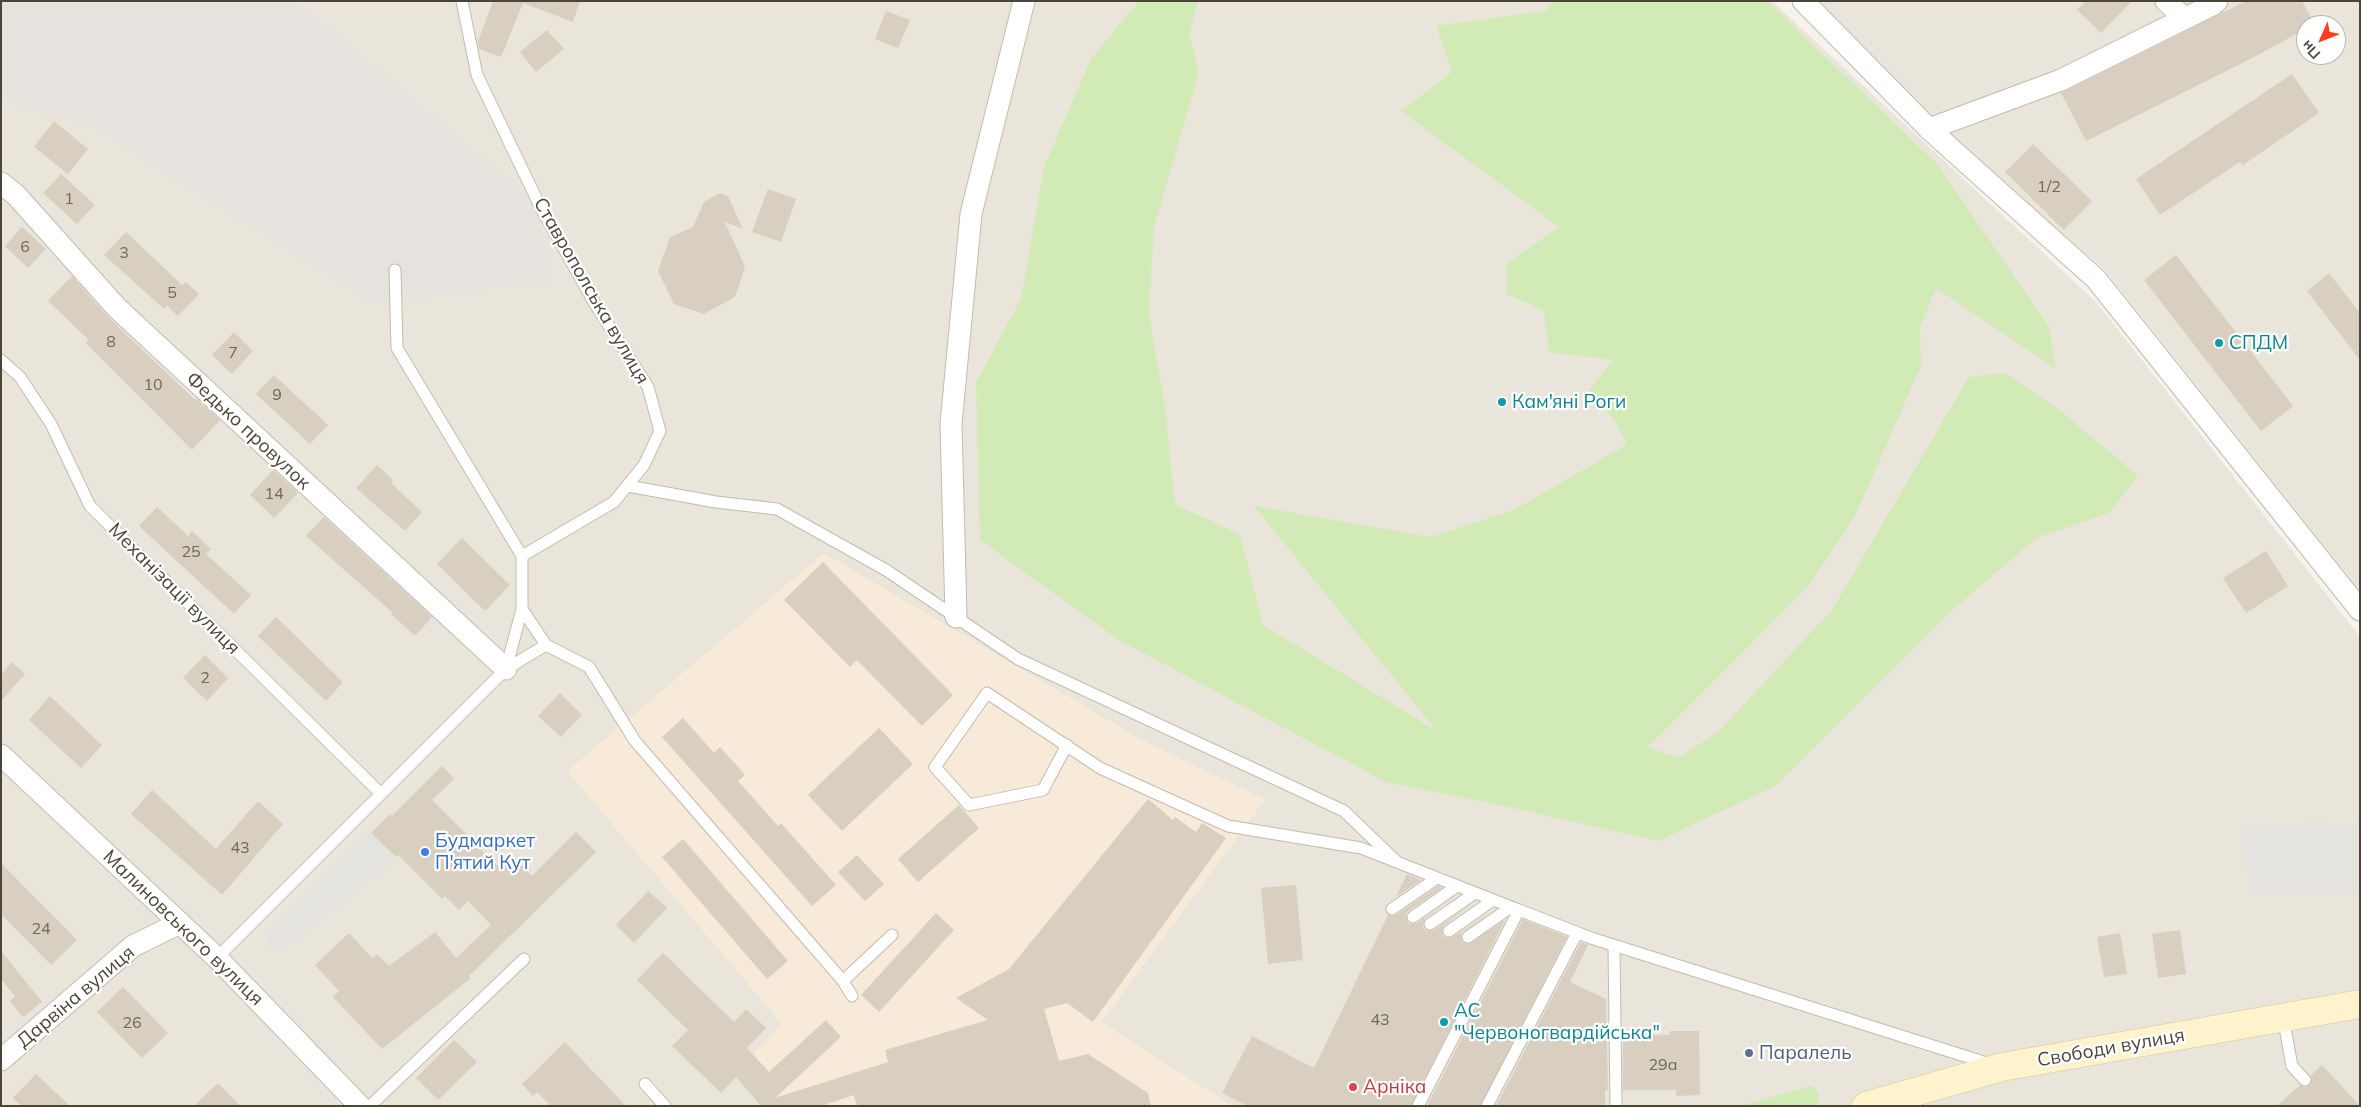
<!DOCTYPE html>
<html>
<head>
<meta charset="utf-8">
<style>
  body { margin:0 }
  #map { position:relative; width:2361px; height:1107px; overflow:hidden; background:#f6f3ec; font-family:Mulish,sans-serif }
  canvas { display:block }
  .frame { position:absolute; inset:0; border:2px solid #4b4439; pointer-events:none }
  .north { position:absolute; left:2296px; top:15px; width:50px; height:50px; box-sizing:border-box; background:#fff; border:1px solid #b7b4b0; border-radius:50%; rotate:226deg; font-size:14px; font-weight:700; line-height:20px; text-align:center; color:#4b4439 }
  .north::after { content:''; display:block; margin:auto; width:18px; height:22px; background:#fc3f1d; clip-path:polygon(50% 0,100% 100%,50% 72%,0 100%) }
</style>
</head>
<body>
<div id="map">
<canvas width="2361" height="1107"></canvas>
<div class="frame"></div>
<div class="north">Пн</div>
</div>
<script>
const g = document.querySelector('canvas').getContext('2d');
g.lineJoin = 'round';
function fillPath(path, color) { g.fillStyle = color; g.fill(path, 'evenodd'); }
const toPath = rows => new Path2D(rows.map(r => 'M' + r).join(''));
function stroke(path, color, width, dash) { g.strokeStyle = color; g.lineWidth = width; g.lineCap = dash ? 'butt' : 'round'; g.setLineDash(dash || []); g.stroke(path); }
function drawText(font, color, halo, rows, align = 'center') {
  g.font = font + ' Mulish,sans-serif'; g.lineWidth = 4.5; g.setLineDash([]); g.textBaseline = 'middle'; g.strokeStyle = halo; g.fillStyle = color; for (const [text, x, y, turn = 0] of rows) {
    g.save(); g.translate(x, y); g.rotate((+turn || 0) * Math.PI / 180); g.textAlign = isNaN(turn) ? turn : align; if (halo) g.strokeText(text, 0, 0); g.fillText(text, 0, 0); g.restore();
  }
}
fillPath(toPath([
  [1,1,1772,1,2097,303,2360,637,2360,1106,1,1106],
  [1790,1,2360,1,2360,591,2105,270],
  [2306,25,2336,25,2336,55,2306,55]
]), '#eae5da');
fillPath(toPath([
  [824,553,1137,737,1265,800,1102,1022,1232,1106,792,1106,746,1062,782,1024,567,771]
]), '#f7ead8');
fillPath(toPath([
  [1,1,295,1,536,203,552,281,375,304,98,130,1,99]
]), '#e6e2dd');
fillPath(toPath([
  [1139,1,1198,1,1189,34,1199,72,1154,227,1149,315,1165,407,1175,504,1240,535,1263,625,1437,731,1254,506,1430,537,1514,510,1628,444,1614,420,1589,391,1613,360,1549,352,1544,311,1507,294,1506,264,1559,227,1401,111,1452,72,1436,26,1545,11,1554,1,1767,1,1938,165,2050,329,2055,368,1936,288,1920,327,1921,366,1855,516,1809,585,1648,747,1679,758,1718,732,1832,610,1969,377,2005,373,2058,409,2138,476,2109,513,2036,538,1949,613,1775,786,1658,841,1491,803,1386,782,1119,640,980,540,976,383,1021,299,1044,167,1091,59],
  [1812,1085,1819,1094,1817,1105,1813,1106,1742,1106]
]), '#d2eab5');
fillPath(toPath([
  [2360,819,2360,893,2251,895,2241,831,2317,821,2343,828],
  [370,834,394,859,375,877,278,954,263,938]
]), '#e5e3e0');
fillPath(toPath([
  [493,1,580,1,573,22,523,3,501,57,479,49,478,42],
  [2086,1,2132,1,2101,33,2077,10],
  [2246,1,2302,1,2315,25,2306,25,2306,29,2252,58,2086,141,2061,93],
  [886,11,910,20,898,48,875,39],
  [547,30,564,49,536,72,520,52],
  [2292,74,2319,113,2243,165,2240,162,2160,215,2136,179],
  [54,121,88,149,68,174,34,147],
  [2033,144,2092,201,2064,230,2005,172],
  [61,174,95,205,77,224,43,193],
  [768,189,796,199,781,242,752,232],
  [720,193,728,196,743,229,725,222,745,267,735,297,704,314,674,304,658,271,670,237,693,227,704,202],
  [22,227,46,249,28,268,5,246],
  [126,232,182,285,186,282,199,294,178,316,167,305,164,309,104,255],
  [2176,255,2293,406,2261,431,2144,280],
  [2329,273,2360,313,2360,360,2307,291],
  [72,276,108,317,195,400,197,399,220,420,192,450,86,343,89,340,48,301],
  [234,332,253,351,232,374,212,355],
  [274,375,328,425,310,444,256,394],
  [377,465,393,480,391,483,422,512,405,531,356,488],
  [273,470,298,493,274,518,250,495],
  [157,507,188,536,192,531,211,549,206,554,251,595,234,614,139,526],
  [324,517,432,617,415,636,391,614,393,613,306,536],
  [462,538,510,585,485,611,437,564],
  [2266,551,2288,586,2246,613,2223,578],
  [823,562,953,695,922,726,857,660,850,667,784,600],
  [276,617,343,682,326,701,258,636],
  [205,655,228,678,207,701,183,678],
  [12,662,25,674,1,701,1,675],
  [560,693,582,715,561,737,538,716],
  [50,696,102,745,81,768,29,720],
  [683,718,714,753,720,747,745,775,738,781,778,826,781,823,836,885,812,906,662,737],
  [879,728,913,764,842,831,808,795],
  [442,766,454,779,432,800,501,869,513,857,532,876,576,832,596,852,469,976,471,978,382,1049,333,997,339,991,315,965,349,933,373,959,377,954,389,966,435,932,456,958,491,925,468,901,459,910,445,896,442,899,398,855,396,857,371,833,390,814,392,816],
  [152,790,216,849,258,801,283,824,222,895,131,814],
  [1148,799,1173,820,1175,817,1196,832,1202,823,1226,838,1093,1022,1067,1003,1044,1009,1059,1061,1088,1054,1148,1093,1151,1106,857,1106,854,1095,821,1106,761,1106,736,1077,721,1093,672,1046,688,1030,637,980,663,953,734,1022,746,1009,766,1028,747,1048,769,1072,826,1020,841,1037,775,1098,888,1062,885,1050,988,1020,956,998,1009,969],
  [959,805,979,828,918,882,898,859],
  [683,839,788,961,767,979,662,857],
  [857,855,884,884,865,901,838,872],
  [1,863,77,940,51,965,1,914],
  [1407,874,1421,880,1396,897],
  [1296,885,1303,960,1268,964,1261,888],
  [1438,886,1442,888,1406,913,1406,918,1409,924,1417,923,1458,894,1425,918,1423,924,1424,929,1427,931,1434,930,1476,901,1444,925,1442,931,1443,936,1446,938,1453,937,1495,909,1461,933,1462,942,1469,944,1505,920,1411,1106,1248,1106,1222,1093,1252,1036,1314,1068,1388,915,1396,915],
  [648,891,667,908,634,943,616,925],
  [936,913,954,930,879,1012,861,995],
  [1523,919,1567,937,1480,1106,1427,1106],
  [2180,930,2186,974,2158,978,2152,934],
  [2120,933,2127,974,2104,977,2097,937],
  [1581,942,1588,945,1570,982,1606,999,1608,1090,1605,1090,1605,1106,1496,1106],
  [1,951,42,1002,23,1017,10,1001,15,996,1,979],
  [123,987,168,1033,142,1058,97,1012],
  [1670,1031,1699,1031,1700,1095,1676,1096,1676,1090,1623,1090,1623,1036,1670,1035],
  [454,1040,477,1062,438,1100,416,1078],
  [565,1042,626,1106,551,1106,537,1092,533,1096,522,1084],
  [2322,1065,2360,1106,2277,1106,2300,1085,2306,1087,2310,1085,2312,1079,2311,1075],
  [36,1074,70,1106,21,1106,13,1098],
  [218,1083,240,1106,194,1106]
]), '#d8cfc1');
const lane = toPath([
  [462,1,477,75,540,206,595,304,648,387,660,431,644,465,614,502,522,556],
  [395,270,397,348,522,556,522,609,506,669],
  [1,360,20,377,51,424,90,506,380,793],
  [628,486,716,502,777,509,886,570,1018,659,1344,811,1397,862],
  [522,609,546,645],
  [1067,745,1043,790,969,805,935,767,987,693,1100,768,1228,826,1361,848,1519,910],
  [1392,909,1437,878],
  [1413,917,1457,886],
  [1430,924,1475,893],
  [1449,931,1493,900],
  [1468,937,1511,907],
  [1614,946,1616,1106],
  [217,958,506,669,546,645,589,667,635,741,843,981,892,935],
  [843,981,852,996],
  [2283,1017,2292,1066,2305,1080],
  [645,1084,665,1106],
  [370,1106,524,959],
  [1418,1106,1519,910,1591,938,1990,1064],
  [1487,1106,1577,933]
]);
const street = toPath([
  [1803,1,1929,129,2096,279,2360,610],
  [2166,1,2184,18],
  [1929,129,2061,80,2212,5,2217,1],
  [1,183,16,195,117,308,506,669],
  [956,617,951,424,971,214,1024,1],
  [1,755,217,958,360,1106],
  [1,1060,133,946,180,923]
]);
const secondary = toPath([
  [1866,1106,2002,1067,2360,1004]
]);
stroke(lane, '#c2bbae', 13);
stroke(street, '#c2bbae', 23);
stroke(secondary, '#d6c79b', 29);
stroke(lane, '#fff', 11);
stroke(street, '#fff', 21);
stroke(secondary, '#fff3cd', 28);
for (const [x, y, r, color] of [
  [2219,343,5,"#0f9aa8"],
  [1502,402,5,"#0f9aa8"],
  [425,852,5,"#3f7fe0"],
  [1444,1022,5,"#0f9aa8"],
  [1749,1053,5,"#5c6f8a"],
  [1353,1087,5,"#e0444e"]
]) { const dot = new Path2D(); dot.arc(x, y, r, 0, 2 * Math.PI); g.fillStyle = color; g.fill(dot); stroke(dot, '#fff', 2); }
drawText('16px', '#6e675b', null, [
  ["1/2",2049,187],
  ["1",69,199],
  ["6",25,247],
  ["3",124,253],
  ["5",172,293],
  ["8",111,342],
  ["7",233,353],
  ["10",153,385],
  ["9",277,395],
  ["14",274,494],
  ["25",191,552],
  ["2",205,678],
  ["43",240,848],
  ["24",41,929],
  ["43",1380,1020],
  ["26",132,1023],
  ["29а",1663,1065]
]);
drawText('19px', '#4b4439', '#fff', [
  ["Ставрополська вулиця",591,291,60],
  ["Федько провулок",248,431,43],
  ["Механізації вулиця",174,589,45],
  ["Малиновського вулиця",183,928,44],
  ["Дарвіна вулиця",76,997,-40],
  ["Свободи вулиця",2111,1048,-10]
]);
drawText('19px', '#0d838f', '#fff', [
  ["СПДМ",2229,343],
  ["Кам'яні Роги",1512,402],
  ["АС",1454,1011],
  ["\"Червоногвардійська\"",1454,1033]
], 'left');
drawText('19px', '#366cbe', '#fff', [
  ["Будмаркет",435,841],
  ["П'ятий Кут",435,863]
], 'left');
drawText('19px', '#4e5e75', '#fff', [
  ["Паралель",1759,1053]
], 'left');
drawText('19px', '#be3a42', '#fff', [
  ["Арніка",1363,1087]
], 'left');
</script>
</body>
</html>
